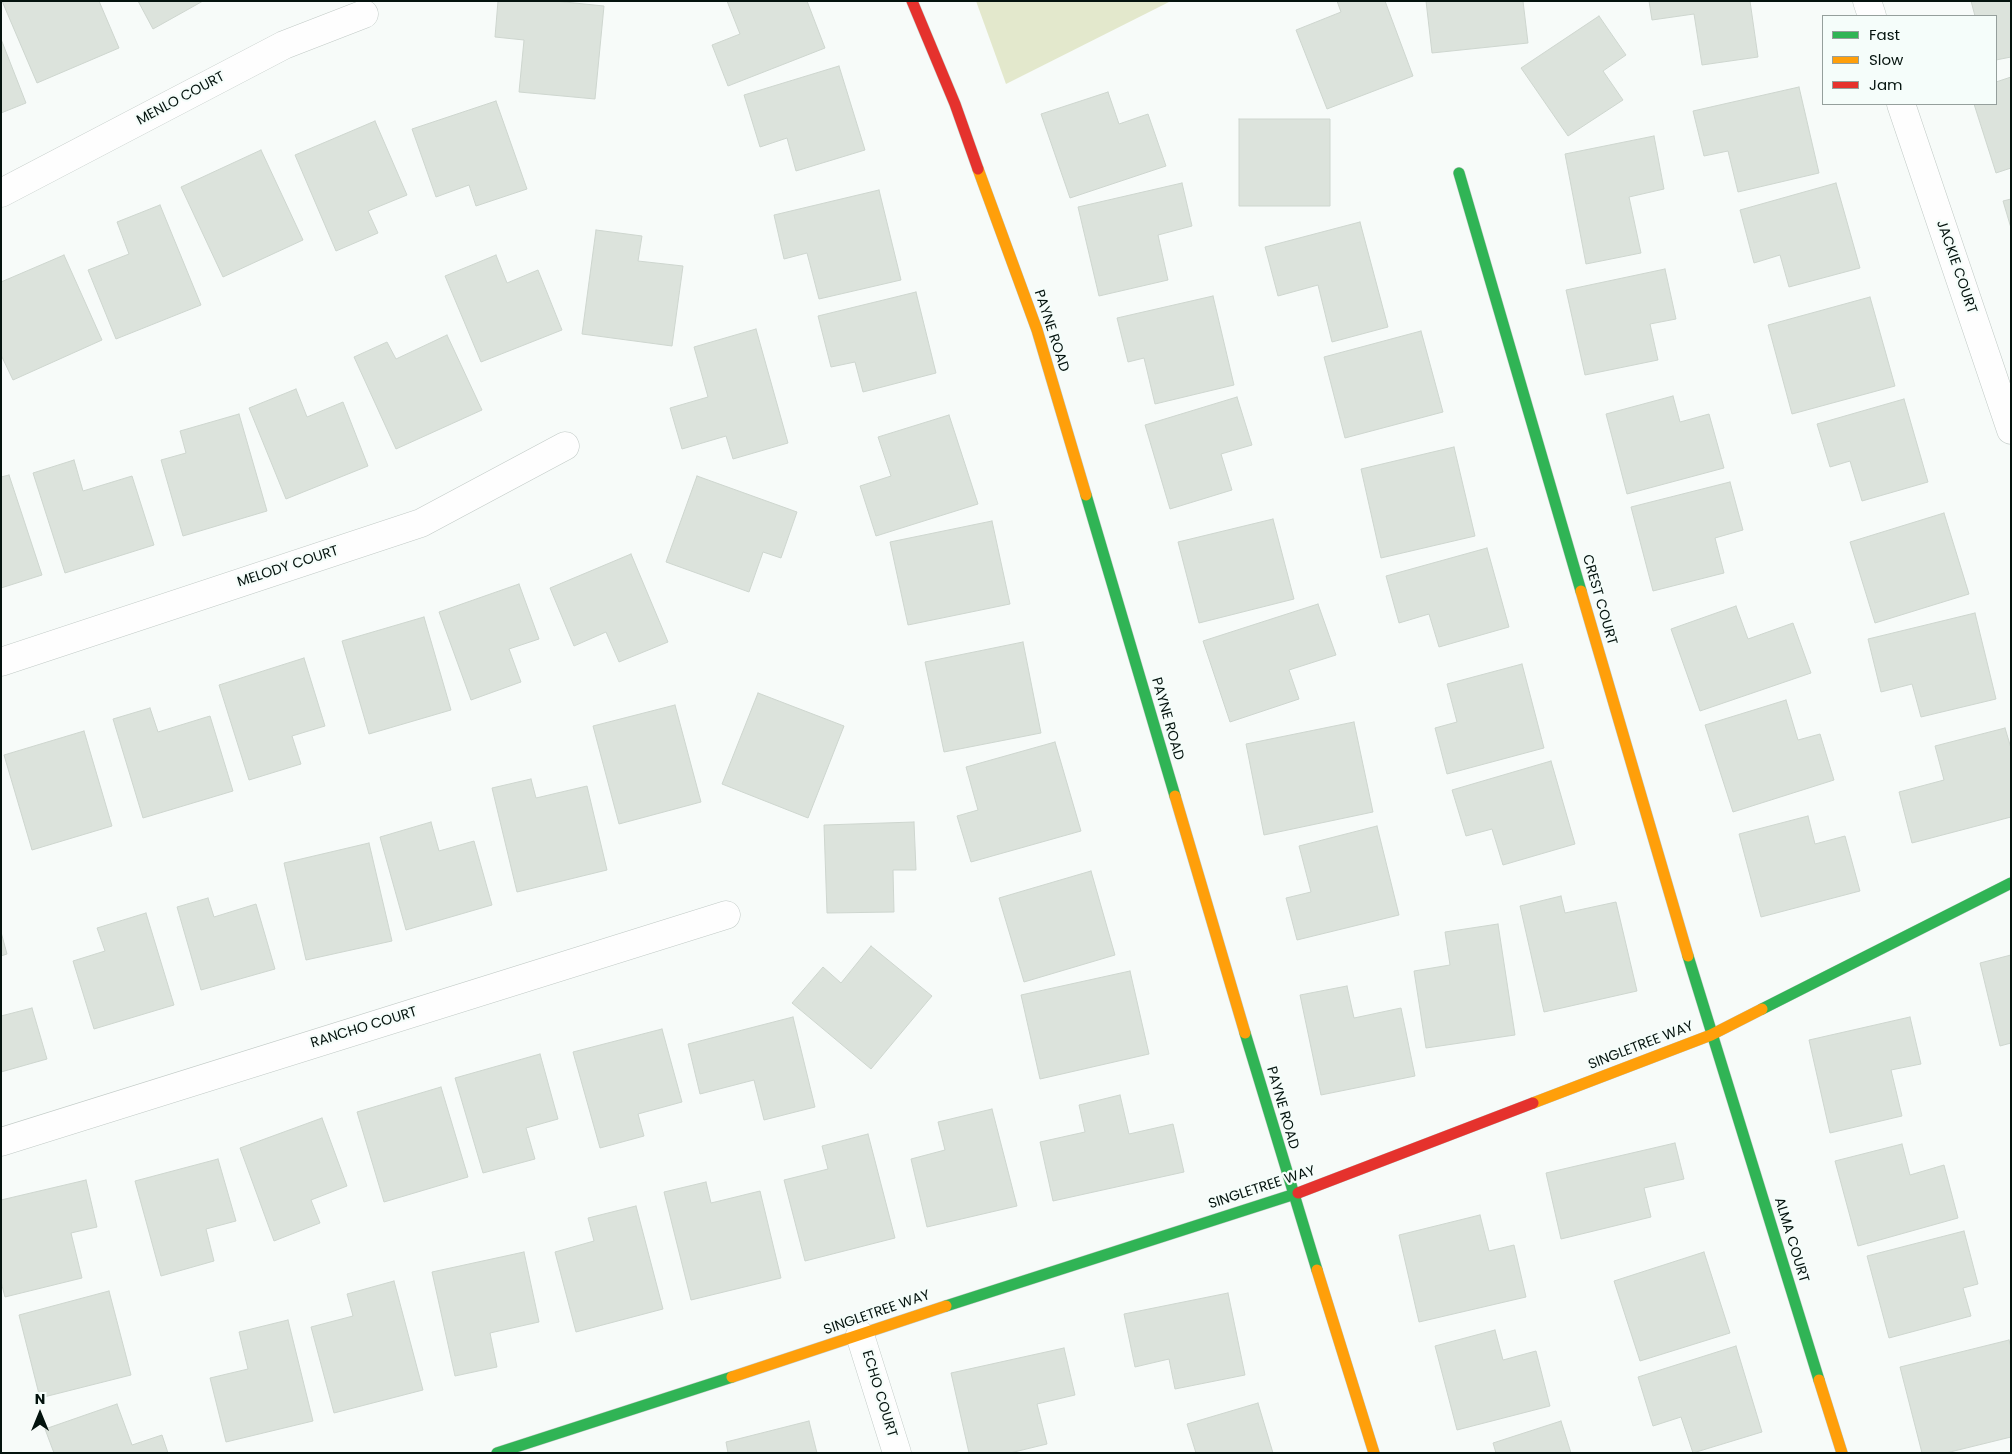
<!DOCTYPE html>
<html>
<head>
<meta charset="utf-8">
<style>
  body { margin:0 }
  #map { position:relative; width:2012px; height:1454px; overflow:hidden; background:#f7fbf9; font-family:Poppins,sans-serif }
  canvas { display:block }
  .frame { position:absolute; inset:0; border:2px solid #04130e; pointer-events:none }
  .legend { position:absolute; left:1822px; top:15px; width:175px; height:90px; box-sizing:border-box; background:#f5fdfa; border:1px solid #959f9c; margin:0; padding:6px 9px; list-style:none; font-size:15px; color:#04130e }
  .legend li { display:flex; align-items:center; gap:10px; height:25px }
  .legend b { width:25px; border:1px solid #959f9c }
  .north { position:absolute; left:15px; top:1389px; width:50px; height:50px; -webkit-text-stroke:4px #f5fdfa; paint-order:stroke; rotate:0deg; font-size:14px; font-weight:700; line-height:20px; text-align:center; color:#04130e }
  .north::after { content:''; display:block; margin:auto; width:18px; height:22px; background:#04130e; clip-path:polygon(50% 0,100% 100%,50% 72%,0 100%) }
</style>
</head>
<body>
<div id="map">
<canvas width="2012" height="1454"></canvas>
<div class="frame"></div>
<ul class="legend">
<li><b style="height:6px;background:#30b455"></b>Fast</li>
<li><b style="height:6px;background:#ff9f0a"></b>Slow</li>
<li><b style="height:6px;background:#e5322d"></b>Jam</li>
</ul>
<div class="north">N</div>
</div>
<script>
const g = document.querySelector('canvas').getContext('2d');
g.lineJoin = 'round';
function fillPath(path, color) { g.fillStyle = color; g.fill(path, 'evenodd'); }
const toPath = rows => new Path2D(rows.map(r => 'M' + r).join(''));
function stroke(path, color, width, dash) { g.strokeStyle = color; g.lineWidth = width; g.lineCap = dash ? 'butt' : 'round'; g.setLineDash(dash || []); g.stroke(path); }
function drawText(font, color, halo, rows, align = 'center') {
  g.font = font + ' Poppins,sans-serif'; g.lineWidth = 4.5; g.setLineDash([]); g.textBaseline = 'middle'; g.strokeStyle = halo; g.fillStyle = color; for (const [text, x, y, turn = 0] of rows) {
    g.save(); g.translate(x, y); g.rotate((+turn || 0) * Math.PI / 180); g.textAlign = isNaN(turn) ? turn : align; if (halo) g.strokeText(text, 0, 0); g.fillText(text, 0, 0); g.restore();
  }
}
fillPath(toPath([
  [976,1,1171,1,1006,84]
]), '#e3e8cc');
const building = toPath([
  [2,1,99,1,119,48,37,83,2,1],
  [138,1,203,1,153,29,138,1],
  [498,1,555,1,604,6,595,99,519,92,524,40,495,37,498,1],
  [727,1,807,1,825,48,728,86,712,45,740,34,727,1],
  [1337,1,1385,1,1413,76,1327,109,1296,30,1341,12,1337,1],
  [1426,1,1523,1,1528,43,1432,53,1426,1],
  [1649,1,1750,1,1758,57,1702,65,1694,14,1652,20,1649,1],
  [1971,1,2011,1,2011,57,1996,60,1996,16,1975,16,1971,1],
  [1599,16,1626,55,1603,71,1623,100,1568,136,1521,68,1599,16],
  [1,39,26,103,1,113,1,39],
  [839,66,865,150,796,171,787,138,760,147,744,95,839,66],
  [2011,77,2011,168,1996,173,1974,104,1996,104,1996,82,2011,77],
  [1799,87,1819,173,1738,192,1728,151,1704,156,1693,111,1799,87],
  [1108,92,1119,124,1148,114,1166,166,1070,198,1041,114,1108,92],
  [496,101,527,189,476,206,469,185,436,197,412,129,496,101],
  [1239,119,1330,119,1330,206,1239,206,1239,119],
  [375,121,407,195,368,211,378,233,336,251,295,155,375,121],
  [1654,136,1664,189,1629,197,1641,253,1586,264,1565,154,1654,136],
  [261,150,303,240,223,277,181,187,261,150],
  [1182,183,1192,226,1158,235,1168,280,1099,296,1078,207,1182,183],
  [1836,183,1860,268,1789,287,1780,255,1754,263,1740,210,1836,183],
  [879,190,901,280,819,299,807,253,784,259,774,215,879,190],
  [2011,199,2011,228,2003,201,2011,199],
  [160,205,201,305,116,339,88,270,129,254,117,222,160,205],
  [1360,222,1388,327,1332,342,1318,285,1278,296,1265,247,1360,222],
  [596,230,642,236,638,261,683,266,672,346,582,334,596,230],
  [64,255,102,340,13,380,1,355,1,282,64,255],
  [496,255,507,283,538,270,562,330,481,362,445,276,496,255],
  [1665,269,1676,319,1650,324,1658,360,1585,375,1566,290,1665,269],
  [916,292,936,373,863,392,855,362,831,367,818,316,916,292],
  [1213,296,1234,385,1155,404,1144,358,1128,362,1117,318,1213,296],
  [1870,297,1895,386,1792,414,1768,325,1870,297],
  [756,329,788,443,733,459,726,436,682,449,670,408,708,397,694,347,756,329],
  [1421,331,1443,412,1345,438,1324,357,1421,331],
  [447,335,482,410,396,449,354,357,387,342,396,359,447,335],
  [296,389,307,417,343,402,368,466,286,499,249,408,296,389],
  [1673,396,1680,422,1709,414,1724,468,1627,494,1606,414,1673,396],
  [1237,397,1252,445,1221,454,1232,490,1170,509,1145,425,1237,397],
  [1904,399,1928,482,1862,501,1850,461,1830,467,1817,424,1904,399],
  [239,414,267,511,183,536,161,460,186,453,180,431,239,414],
  [949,415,978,504,876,536,860,486,891,476,878,437,949,415],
  [1454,447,1475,536,1381,558,1361,469,1454,447],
  [74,460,83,491,132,476,154,545,65,573,33,473,74,460],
  [9,475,42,575,1,588,1,477,9,475],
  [697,476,797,512,781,558,763,552,749,592,666,562,697,476],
  [1730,482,1743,530,1715,538,1724,573,1653,591,1631,507,1730,482],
  [1944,513,1969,594,1875,623,1850,542,1944,513],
  [1273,519,1294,599,1199,623,1178,542,1273,519],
  [992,521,1010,604,908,625,890,542,992,521],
  [1487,548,1509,627,1439,647,1429,614,1399,623,1386,576,1487,548],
  [631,554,668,642,619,662,606,632,574,646,550,588,631,554],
  [519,584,539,639,509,649,521,682,471,700,439,612,519,584],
  [1318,604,1336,655,1289,670,1299,699,1230,722,1203,641,1318,604],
  [1736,606,1748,639,1793,623,1811,673,1700,711,1671,629,1736,606],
  [1975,613,1996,699,1921,717,1912,684,1881,692,1868,639,1975,613],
  [424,617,451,710,369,734,342,641,424,617],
  [1023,642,1041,733,944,752,925,662,1023,642],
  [304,658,325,726,292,736,301,764,249,780,219,685,304,658],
  [1522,664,1544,748,1447,774,1435,728,1457,722,1447,684,1522,664],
  [758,693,844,726,808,818,722,784,758,693],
  [1786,700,1798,740,1820,734,1834,780,1733,812,1705,725,1786,700],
  [675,705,701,802,619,824,593,726,675,705],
  [150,708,158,732,210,716,233,791,143,818,113,719,150,708],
  [1354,722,1373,812,1264,835,1246,744,1354,722],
  [2005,728,2011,748,2011,817,1912,843,1899,792,1944,780,1935,746,2005,728],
  [84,731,112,826,32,850,4,755,84,731],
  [1055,742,1081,831,971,862,957,816,978,810,966,767,1055,742],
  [1551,761,1575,844,1503,865,1492,829,1466,836,1452,790,1551,761],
  [531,779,536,798,587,786,607,870,517,892,492,788,531,779],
  [1808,816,1815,844,1845,836,1860,891,1761,917,1739,834,1808,816],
  [431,822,439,851,474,841,492,905,406,930,380,837,431,822],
  [914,822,916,870,893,870,894,912,827,913,824,825,914,822],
  [1377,826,1399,915,1297,940,1286,898,1311,892,1299,846,1377,826],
  [369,843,392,941,306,960,284,863,369,843],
  [1091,871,1115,955,1024,982,999,898,1091,871],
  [1561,896,1565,913,1616,902,1637,991,1544,1012,1520,906,1561,896],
  [208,898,214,917,256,904,275,969,201,990,177,907,208,898],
  [146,913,174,1005,94,1029,73,961,105,951,97,928,146,913],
  [1498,924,1515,1035,1426,1048,1414,971,1450,965,1445,932,1498,924],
  [1,932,7,954,1,956,1,932],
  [871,946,932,996,871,1069,792,1003,823,967,841,983,871,946],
  [2011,955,2011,1043,2000,1046,1980,963,2011,955],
  [1130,971,1149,1054,1040,1079,1021,995,1130,971],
  [1347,986,1354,1018,1401,1008,1415,1076,1321,1095,1300,995,1347,986],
  [32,1008,47,1059,1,1072,1,1016,32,1008],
  [793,1017,815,1107,764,1120,754,1080,700,1094,688,1044,793,1017],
  [1910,1017,1921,1064,1891,1070,1902,1116,1830,1133,1809,1040,1910,1017],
  [662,1029,682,1102,638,1114,644,1136,600,1148,573,1052,662,1029],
  [540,1054,558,1119,526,1128,535,1159,483,1173,455,1078,540,1054],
  [441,1087,468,1177,384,1202,357,1112,441,1087],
  [1120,1095,1129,1134,1173,1124,1184,1172,1053,1201,1040,1142,1085,1132,1079,1105,1120,1095],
  [992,1109,1017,1206,927,1227,911,1159,945,1150,938,1122,992,1109],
  [322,1118,347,1186,311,1200,320,1223,274,1241,240,1148,322,1118],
  [868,1134,895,1238,805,1261,784,1180,828,1169,822,1146,868,1134],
  [1675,1143,1684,1179,1644,1188,1651,1217,1561,1239,1546,1173,1675,1143],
  [1902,1144,1910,1175,1944,1165,1958,1218,1858,1246,1835,1161,1902,1144],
  [218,1159,236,1221,206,1229,214,1261,161,1276,135,1181,218,1159],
  [86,1180,97,1227,71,1233,82,1278,5,1297,1,1282,1,1200,86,1180],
  [706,1182,711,1203,760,1191,781,1278,691,1300,664,1192,706,1182],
  [636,1206,663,1309,576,1332,555,1252,594,1241,588,1218,636,1206],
  [1480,1215,1489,1251,1514,1245,1526,1297,1419,1322,1399,1235,1480,1215],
  [1964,1231,1978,1284,1963,1288,1971,1316,1889,1338,1867,1256,1964,1231],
  [524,1252,539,1322,490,1333,497,1367,455,1376,432,1272,524,1252],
  [1704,1252,1730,1333,1640,1361,1614,1281,1704,1252],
  [394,1281,423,1390,334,1413,311,1327,353,1316,347,1294,394,1281],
  [109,1291,131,1375,40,1398,19,1315,109,1291],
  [1228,1293,1245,1375,1175,1389,1169,1359,1135,1367,1124,1314,1228,1293],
  [288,1320,313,1421,226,1442,210,1378,248,1369,239,1332,288,1320],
  [1495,1330,1503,1360,1536,1351,1550,1406,1457,1430,1435,1346,1495,1330],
  [2009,1340,2011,1347,2011,1437,1946,1453,1922,1453,1900,1367,2009,1340],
  [1736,1346,1762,1432,1693,1453,1681,1417,1653,1426,1638,1377,1736,1346],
  [1064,1348,1075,1395,1037,1404,1047,1444,1010,1453,969,1453,951,1373,1064,1348],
  [1258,1403,1273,1453,1196,1453,1187,1424,1258,1403],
  [117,1404,132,1445,162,1435,168,1453,54,1453,45,1429,117,1404],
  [809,1421,817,1453,728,1453,726,1442,809,1421],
  [1561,1421,1571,1453,1496,1453,1493,1443,1561,1421]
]);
fillPath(building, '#dce3dc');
stroke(building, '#ced6cf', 1);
const street = toPath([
  [1867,1,1872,16],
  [1901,104,2011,430],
  [1,193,284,45,364,14],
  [1,662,421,523,565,446],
  [1,1142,726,915],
  [860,1335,897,1453]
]);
const fast = toPath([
  [1459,173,1581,591],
  [1086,495,1175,796],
  [1688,956,1819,1380],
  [1762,1009,2011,883],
  [1245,1033,1317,1270],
  [946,1306,1298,1193],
  [497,1453,732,1377]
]);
const slow = toPath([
  [978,169,1037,330,1086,495],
  [1581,591,1688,956],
  [1175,796,1245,1033],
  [1533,1103,1711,1035,1762,1009],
  [1317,1270,1374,1453],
  [732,1377,946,1306],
  [1819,1380,1842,1453]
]);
const jam = toPath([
  [912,1,955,104,978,169],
  [1298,1193,1533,1103]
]);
stroke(street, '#c1cac6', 29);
stroke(fast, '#c1cac6', 12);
stroke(slow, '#c1cac6', 12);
stroke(jam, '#c1cac6', 12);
stroke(street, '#fefefe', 28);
stroke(fast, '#30b455', 11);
stroke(slow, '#ff9f0a', 11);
stroke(jam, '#e5322d', 11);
drawText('14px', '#04130e', '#f5fdfa', [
  ["MENLO COURT",181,99,-28],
  ["JACKIE COURT",1956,267,71],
  ["PAYNE ROAD",1051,331,72],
  ["MELODY COURT",288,567,-18],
  ["CREST COURT",1599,600,74],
  ["PAYNE ROAD",1167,719,74],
  ["RANCHO COURT",364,1028,-17],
  ["SINGLETREE WAY",1641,1046,-21],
  ["PAYNE ROAD",1282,1108,74],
  ["SINGLETREE WAY",1262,1188,-18],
  ["ALMA COURT",1791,1240,73],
  ["SINGLETREE WAY",877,1313,-19],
  ["ECHO COURT",879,1394,73]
]);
</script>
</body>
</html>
